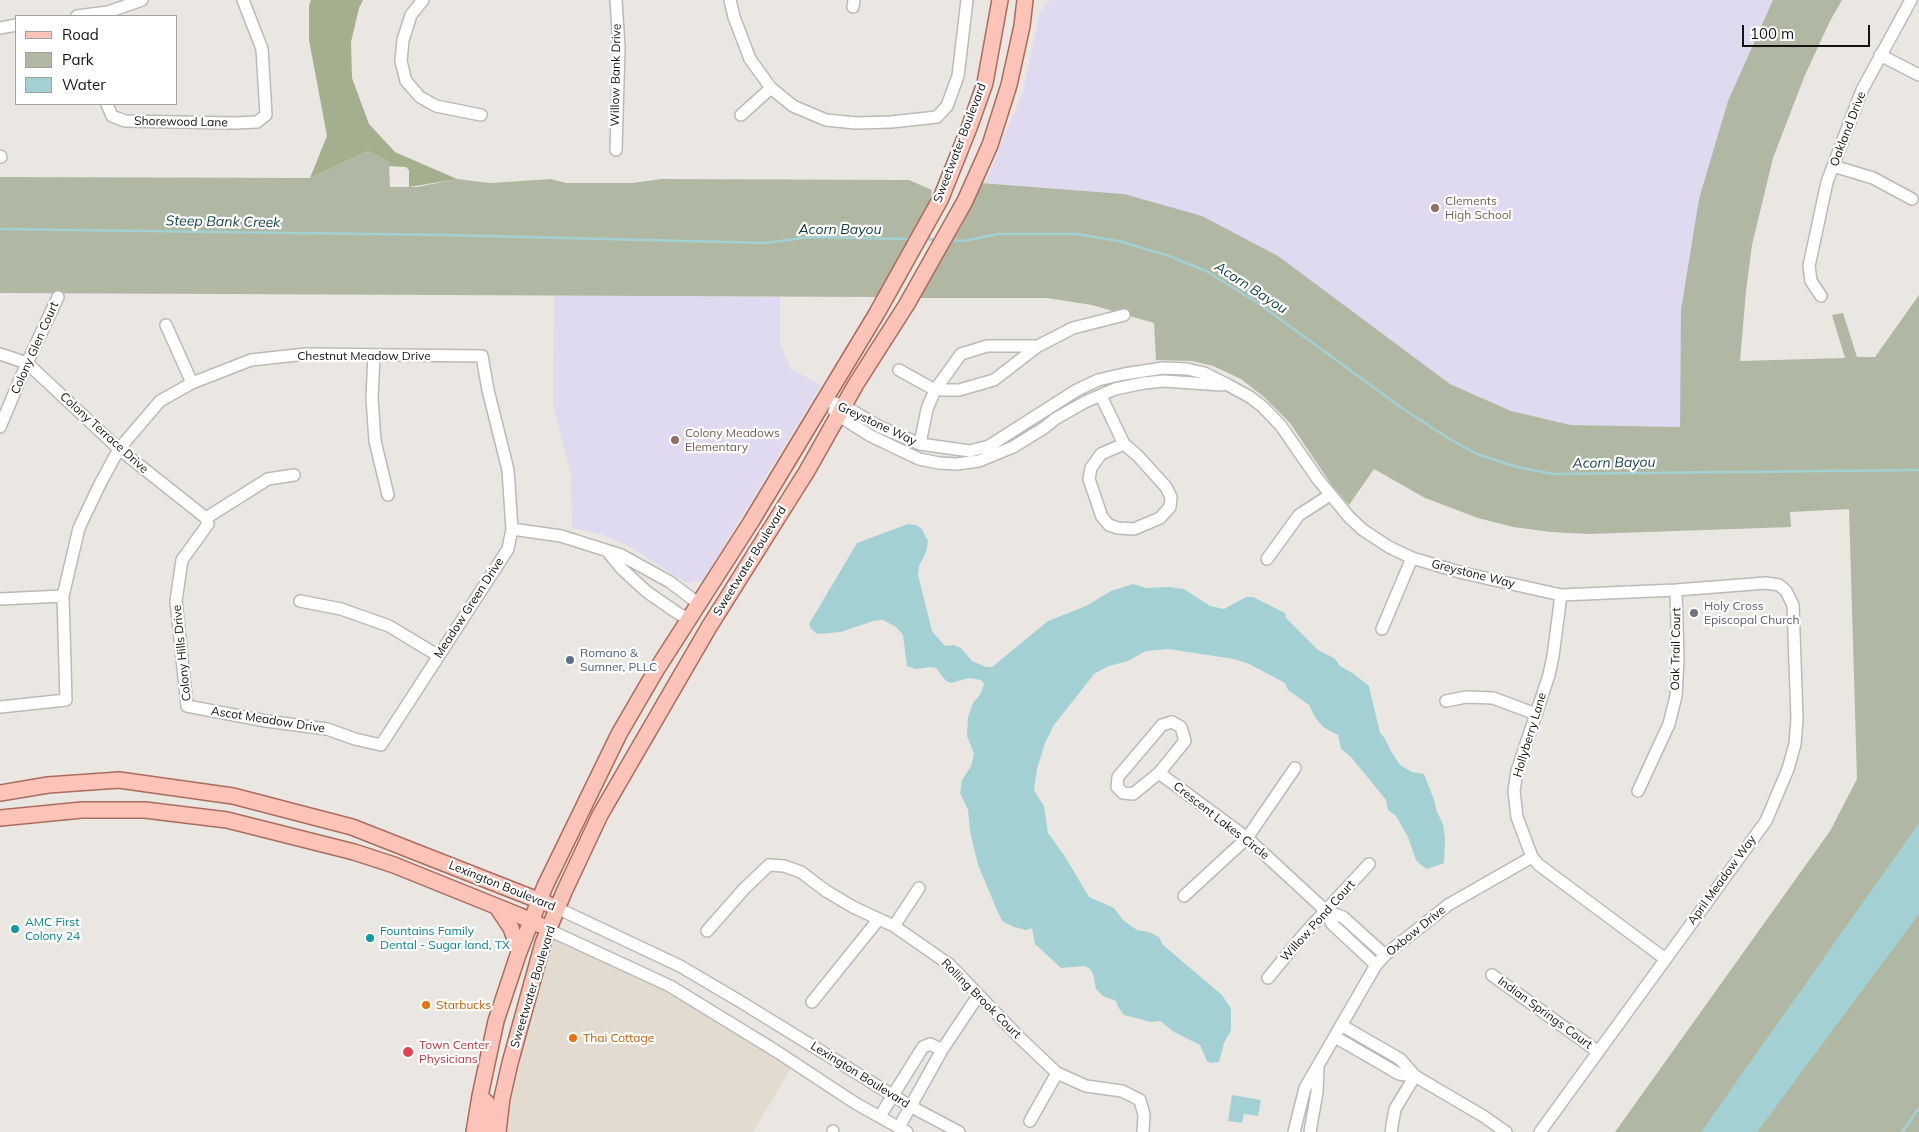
<!DOCTYPE html>
<html>
<head>
<meta charset="utf-8">
<style>
  body { margin:0 }
  #map { position:relative; width:1919px; height:1132px; overflow:hidden; background:#eae7e2; font-family:Mulish,sans-serif }
  canvas { display:block }
  .legend { position:absolute; left:15px; top:15px; width:162px; height:90px; box-sizing:border-box; background:#fff; border:1px solid #a1a1a0; margin:0; padding:6px 9px; list-style:none; font-size:15px; color:#151412 }
  .legend li { display:flex; align-items:center; gap:10px; height:25px }
  .legend b { width:25px; border:1px solid #a1a1a0 }
  .scale { position:absolute; left:1742px; top:25px; width:128px; height:22px; box-sizing:border-box; border:2px solid #151412; border-top:0; padding-left:6px; font-size:15px; line-height:18px; white-space:nowrap; color:#151412; -webkit-text-stroke:4px #fff; paint-order:stroke }
</style>
</head>
<body>
<div id="map">
<canvas width="1919" height="1132"></canvas>
<ul class="legend">
<li><b style="height:6px;background:#fcc4b8"></b>Road</li>
<li><b style="height:14px;background:#b0b8a3"></b>Park</li>
<li><b style="height:14px;background:#a3d1d3"></b>Water</li>
</ul>
<div class="scale">100 m</div>
</div>
<script>
const g = document.querySelector('canvas').getContext('2d');
g.lineJoin = 'round';
function fillPath(path, color) { g.fillStyle = color; g.fill(path, 'evenodd'); }
const toPath = rows => new Path2D(rows.map(r => 'M' + r).join(''));
function stroke(path, color, width, dash) { g.strokeStyle = color; g.lineWidth = width; g.lineCap = dash ? 'butt' : 'round'; g.setLineDash(dash || []); g.stroke(path); }
function drawText(font, color, halo, rows, align = 'center') {
  g.font = font + ' Mulish,sans-serif'; g.lineWidth = 4.5; g.setLineDash([]); g.textBaseline = 'middle'; g.strokeStyle = halo; g.fillStyle = color; for (const [text, x, y, turn = 0] of rows) {
    g.save(); g.translate(x, y); g.rotate((+turn || 0) * Math.PI / 180); g.textAlign = isNaN(turn) ? turn : align; if (halo) g.strokeText(text, 0, 0); g.fillText(text, 0, 0); g.restore();
  }
}
fillPath(toPath([
  [554,936,665,990,793,1065,753,1132,507,1132,510,1089,522,1029]
]), '#e3dbd0');
fillPath(toPath([
  [1049,0,1773,0,1728,101,1681,310,1681,427,1571,425,1511,411,1450,384,1278,257,1124,194,985,183,1023,91,1040,12],
  [554,295,780,297,780,343,791,369,821,385,703,581,686,583,634,549,601,534,572,528,571,474,553,406]
]), '#dfdaf0');
fillPath(toPath([
  [1773,0,1842,0,1830,21,1805,75,1773,158,1752,245,1746,291,1740,361,1845,358,1832,315,1843,313,1857,357,1875,357,1919,295,1919,1132,1615,1132,1830,831,1857,779,1849,509,1790,512,1791,527,1589,534,1551,532,1513,527,1478,518,1425,498,1374,469,1349,505,1333,487,1290,423,1264,397,1241,379,1213,366,1192,361,1156,360,1154,323,1092,305,1047,298,918,298,962,225,981,183,1124,194,1202,216,1278,256,1450,384,1511,411,1571,425,1680,427,1681,310,1699,199,1728,101],
  [368,151,389,162,390,187,417,187,457,179,490,183,551,179,566,183,632,183,662,179,909,180,932,190,929,211,878,297,0,293,0,177,310,178]
]), '#b0b8a3');
fillPath(toPath([
  [311,0,363,0,359,8,351,42,352,78,369,124,395,152,457,179,409,187,409,170,406,167,389,166,389,162,368,151,310,178,327,136,309,40,309,6]
]), '#a4af8e');
fillPath(toPath([
  [908,524,916,525,922,529,928,541,926,552,919,566,918,575,932,631,945,646,954,645,961,648,972,661,986,667,992,667,1048,621,1086,606,1111,591,1133,584,1146,588,1169,587,1184,589,1210,606,1224,609,1246,597,1253,597,1285,613,1286,618,1318,650,1334,658,1340,666,1354,674,1369,686,1380,733,1384,737,1391,751,1400,765,1412,772,1424,774,1434,800,1437,812,1443,824,1445,839,1444,863,1427,869,1421,865,1416,860,1408,837,1396,816,1388,810,1386,800,1374,785,1350,756,1341,749,1338,735,1323,727,1315,717,1309,705,1288,690,1285,683,1249,664,1234,659,1168,649,1146,651,1128,661,1109,666,1095,673,1054,725,1045,743,1037,769,1034,790,1044,806,1048,833,1064,855,1089,897,1114,908,1123,920,1137,930,1149,932,1159,937,1163,945,1222,995,1231,1009,1231,1030,1224,1043,1219,1062,1211,1063,1207,1061,1200,1045,1174,1032,1160,1021,1151,1022,1124,1015,1118,1007,1116,1001,1103,996,1096,989,1093,974,1090,969,1085,966,1061,968,1035,944,1032,928,1026,930,1014,927,1002,921,997,910,978,865,970,831,968,810,960,793,962,780,971,766,974,754,967,736,968,717,973,703,981,693,984,684,981,680,969,678,951,683,946,681,936,668,931,667,915,669,907,666,903,635,896,627,883,620,873,621,841,632,817,634,811,629,809,624,857,543],
  [1919,823,1919,914,1757,1132,1701,1132],
  [1232,1095,1261,1100,1258,1116,1244,1114,1242,1123,1228,1121]
]), '#a3d1d3');
stroke(toPath([
  [0,229,445,235,766,243,809,237,913,239],
  [924,239,938,240],
  [949,240,963,241,999,234,1076,234,1119,241,1169,256,1206,271,1258,303,1402,408,1448,438,1477,454,1517,467,1553,474,1919,470],
  [1902,1132,1919,1108]
]), '#a3d1d3', 2.5);
const minor = toPath([
  [423,0,411,15,403,40,401,61,406,81,420,97,436,106,481,115],
  [730,0,734,17,750,59,771,88,793,106,826,120,856,123,891,122,937,117,947,106,958,76,967,0],
  [853,7,854,0],
  [77,16,108,12,142,0],
  [0,28,16,25],
  [1880,55,1919,75],
  [107,104,112,116,125,121,235,123,257,122,266,115,262,49,243,0],
  [741,115,771,88],
  [616,150,619,47,616,0],
  [0,156,1,157],
  [1833,166,1873,178,1912,199],
  [1821,296,1811,281,1809,266,1827,182,1862,90,1911,0],
  [166,325,192,383],
  [0,354,27,363,119,449,206,518],
  [374,355,372,398,375,441,388,495],
  [899,370,935,390,959,390,994,380,1038,346],
  [1101,396,1124,444,1138,456,1166,487,1171,497,1170,507,1160,518,1134,529,1118,528,1109,525,1102,517,1089,479,1091,468,1101,454,1124,444],
  [825,400,844,406,880,427,920,444,970,451,989,446,1077,390,1098,380,1124,374,1163,368,1187,369,1204,373,1228,385,1250,397,1263,407,1281,426,1317,478,1349,517,1363,530,1389,547,1412,558,1463,573,1561,595,1676,590,1766,583,1779,585,1786,591,1793,605,1797,719,1795,744,1788,769,1766,821,1540,1132],
  [834,411,839,416,871,436,919,459,939,463,957,464,979,461,1013,447,1044,428,1055,419,1085,402,1115,389,1144,383,1164,381,1222,385],
  [0,427,27,363,58,297],
  [920,444,927,409,935,390,961,354,987,346,1038,346,1073,328,1124,315],
  [206,518,268,479,294,475],
  [512,529,561,536,621,555,670,582,699,604],
  [608,552,622,569,647,592,679,614,690,619],
  [1267,559,1299,515,1330,495],
  [1561,595,1553,656,1549,675,1517,771,1514,791,1517,817,1532,857,1539,865,1664,958],
  [0,599,63,596],
  [300,601,341,609,389,626,437,655],
  [1382,629,1412,558],
  [1446,701,1466,697,1493,698,1536,714],
  [0,707,66,700,63,596,79,528,100,484,119,449,160,401,192,383,251,360,306,354,482,356,488,390,508,470,512,529,508,549,381,745,355,739,327,729,266,721,187,706,176,601,182,560,208,524,206,518],
  [1172,722,1181,727,1185,741,1159,773,1133,794,1123,793,1117,787,1118,777,1162,725,1172,722],
  [1159,773,1247,838,1326,911,1343,917,1385,955],
  [1638,791,1669,724,1676,696,1678,659,1676,590],
  [1184,896,1247,838,1295,768],
  [557,908,680,966,741,1002,910,1106,959,1132],
  [1326,911,1332,924,1376,965],
  [894,926,919,888],
  [549,930,670,986,776,1051,855,1103,907,1132],
  [707,931,744,889,769,865,784,866,801,872,826,891,853,907,894,926,950,965,1019,1037,1057,1073,1086,1086,1122,1091,1140,1100,1144,1115,1143,1132],
  [1492,975,1597,1051],
  [1268,978,1304,934,1369,864],
  [812,1002,878,920],
  [1341,1025,1400,1059,1415,1076,1483,1116,1506,1132],
  [1335,1037,1399,1074,1415,1076],
  [880,1116,923,1047,930,1044,942,1050],
  [1030,1121,1057,1073],
  [899,1127,942,1050,978,996],
  [833,1132,833,1131],
  [1294,1132,1305,1088,1376,965,1385,955,1448,905,1532,857],
  [1310,1132,1317,1092,1318,1068],
  [1391,1132,1395,1109,1415,1076]
]);
const major = toPath([
  [0,793,48,785,119,780,233,796,352,827,548,904],
  [0,818,82,810,145,810,227,820,354,852,394,865,518,915,540,925],
  [497,907,511,928,519,952],
  [480,1096,487,1103,489,1109,488,1132],
  [474,1132,480,1096,496,1021,519,952,545,886,619,734,655,672,751,522,877,313,941,198,969,128,985,83,1000,0],
  [498,1132,502,1098,510,1063,543,943,564,892,600,815,709,627,807,471,856,384,907,304,965,201,990,145,1009,85,1022,26,1025,0]
]);
stroke(minor, '#bdbab5', 14);
stroke(major, '#aa6c5f', 18);
stroke(minor, '#fff', 11);
stroke(major, '#fcc4b8', 15);
for (const [x, y, r, color] of [
  [1435,208,5,"#8d6e63"],
  [675,440,5,"#8d6e63"],
  [1694,613,5,"#6b7280"],
  [570,660,5,"#5c6f8a"],
  [15,929,5,"#0f9aa8"],
  [370,938,5,"#0f9aa8"],
  [426,1005,5,"#e8710a"],
  [573,1038,5,"#e8710a"],
  [408,1052,6,"#e0444e"]
]) { const dot = new Path2D(); dot.arc(x, y, r, 0, 2 * Math.PI); g.fillStyle = color; g.fill(dot); stroke(dot, '#fff', 2); }
drawText('12px', '#151412', '#fff', [
  ["Willow Bank Drive",616,75,-89],
  ["Shorewood Lane",181,122,1],
  ["Oakland Drive",1848,129,-69],
  ["Sweetwater Boulevard",960,143,-69],
  ["Colony Glen Court",35,348,-66],
  ["Chestnut Meadow Drive",364,356],
  ["Greystone Way",877,424,25],
  ["Colony Terrace Drive",104,433,42],
  ["Sweetwater Boulevard",750,561,-58],
  ["Greystone Way",1473,574,14],
  ["Meadow Green Drive",469,608,-57],
  ["Oak Trail Court",1676,649,-89],
  ["Colony Hills Drive",182,653,-96],
  ["Ascot Meadow Drive",268,720,9],
  ["Hollyberry Lane",1530,735,-73],
  ["Crescent Lakes Circle",1221,821,38],
  ["April Meadow Way",1722,880,-54],
  ["Lexington Boulevard",502,886,22],
  ["Willow Pond Court",1318,921,-48],
  ["Oxbow Drive",1416,931,-39],
  ["Sweetwater Boulevard",533,987,-73],
  ["Rolling Brook Court",981,999,45],
  ["Indian Springs Court",1545,1013,36],
  ["Lexington Boulevard",860,1075,32]
]);
drawText('12px', '#785e54', '#fff', [
  ["Clements",1445,201],
  ["High School",1445,215],
  ["Colony Meadows",685,433],
  ["Elementary",685,447]
], 'left');
drawText('12px', '#5b616d', '#fff', [
  ["Holy Cross",1704,606],
  ["Episcopal Church",1704,620]
], 'left');
drawText('12px', '#4e5e75', '#fff', [
  ["Romano &",580,653],
  ["Sumner, PLLC",580,667]
], 'left');
drawText('12px', '#0d838f', '#fff', [
  ["AMC First",25,922],
  ["Colony 24",25,936],
  ["Fountains Family",380,931],
  ["Dental - Sugar land, TX",380,945]
], 'left');
drawText('12px', '#c56008', '#fff', [
  ["Starbucks",436,1005],
  ["Thai Cottage",583,1038]
], 'left');
drawText('12px', '#be3a42', '#fff', [
  ["Town Center",419,1045],
  ["Physicians",419,1059]
], 'left');
drawText('italic 14px', '#143f41', '#fff', [
  ["Steep Bank Creek",223,222,1],
  ["Acorn Bayou",840,230],
  ["Acorn Bayou",1251,288,33],
  ["Acorn Bayou",1614,463,-1]
]);
</script>
</body>
</html>
